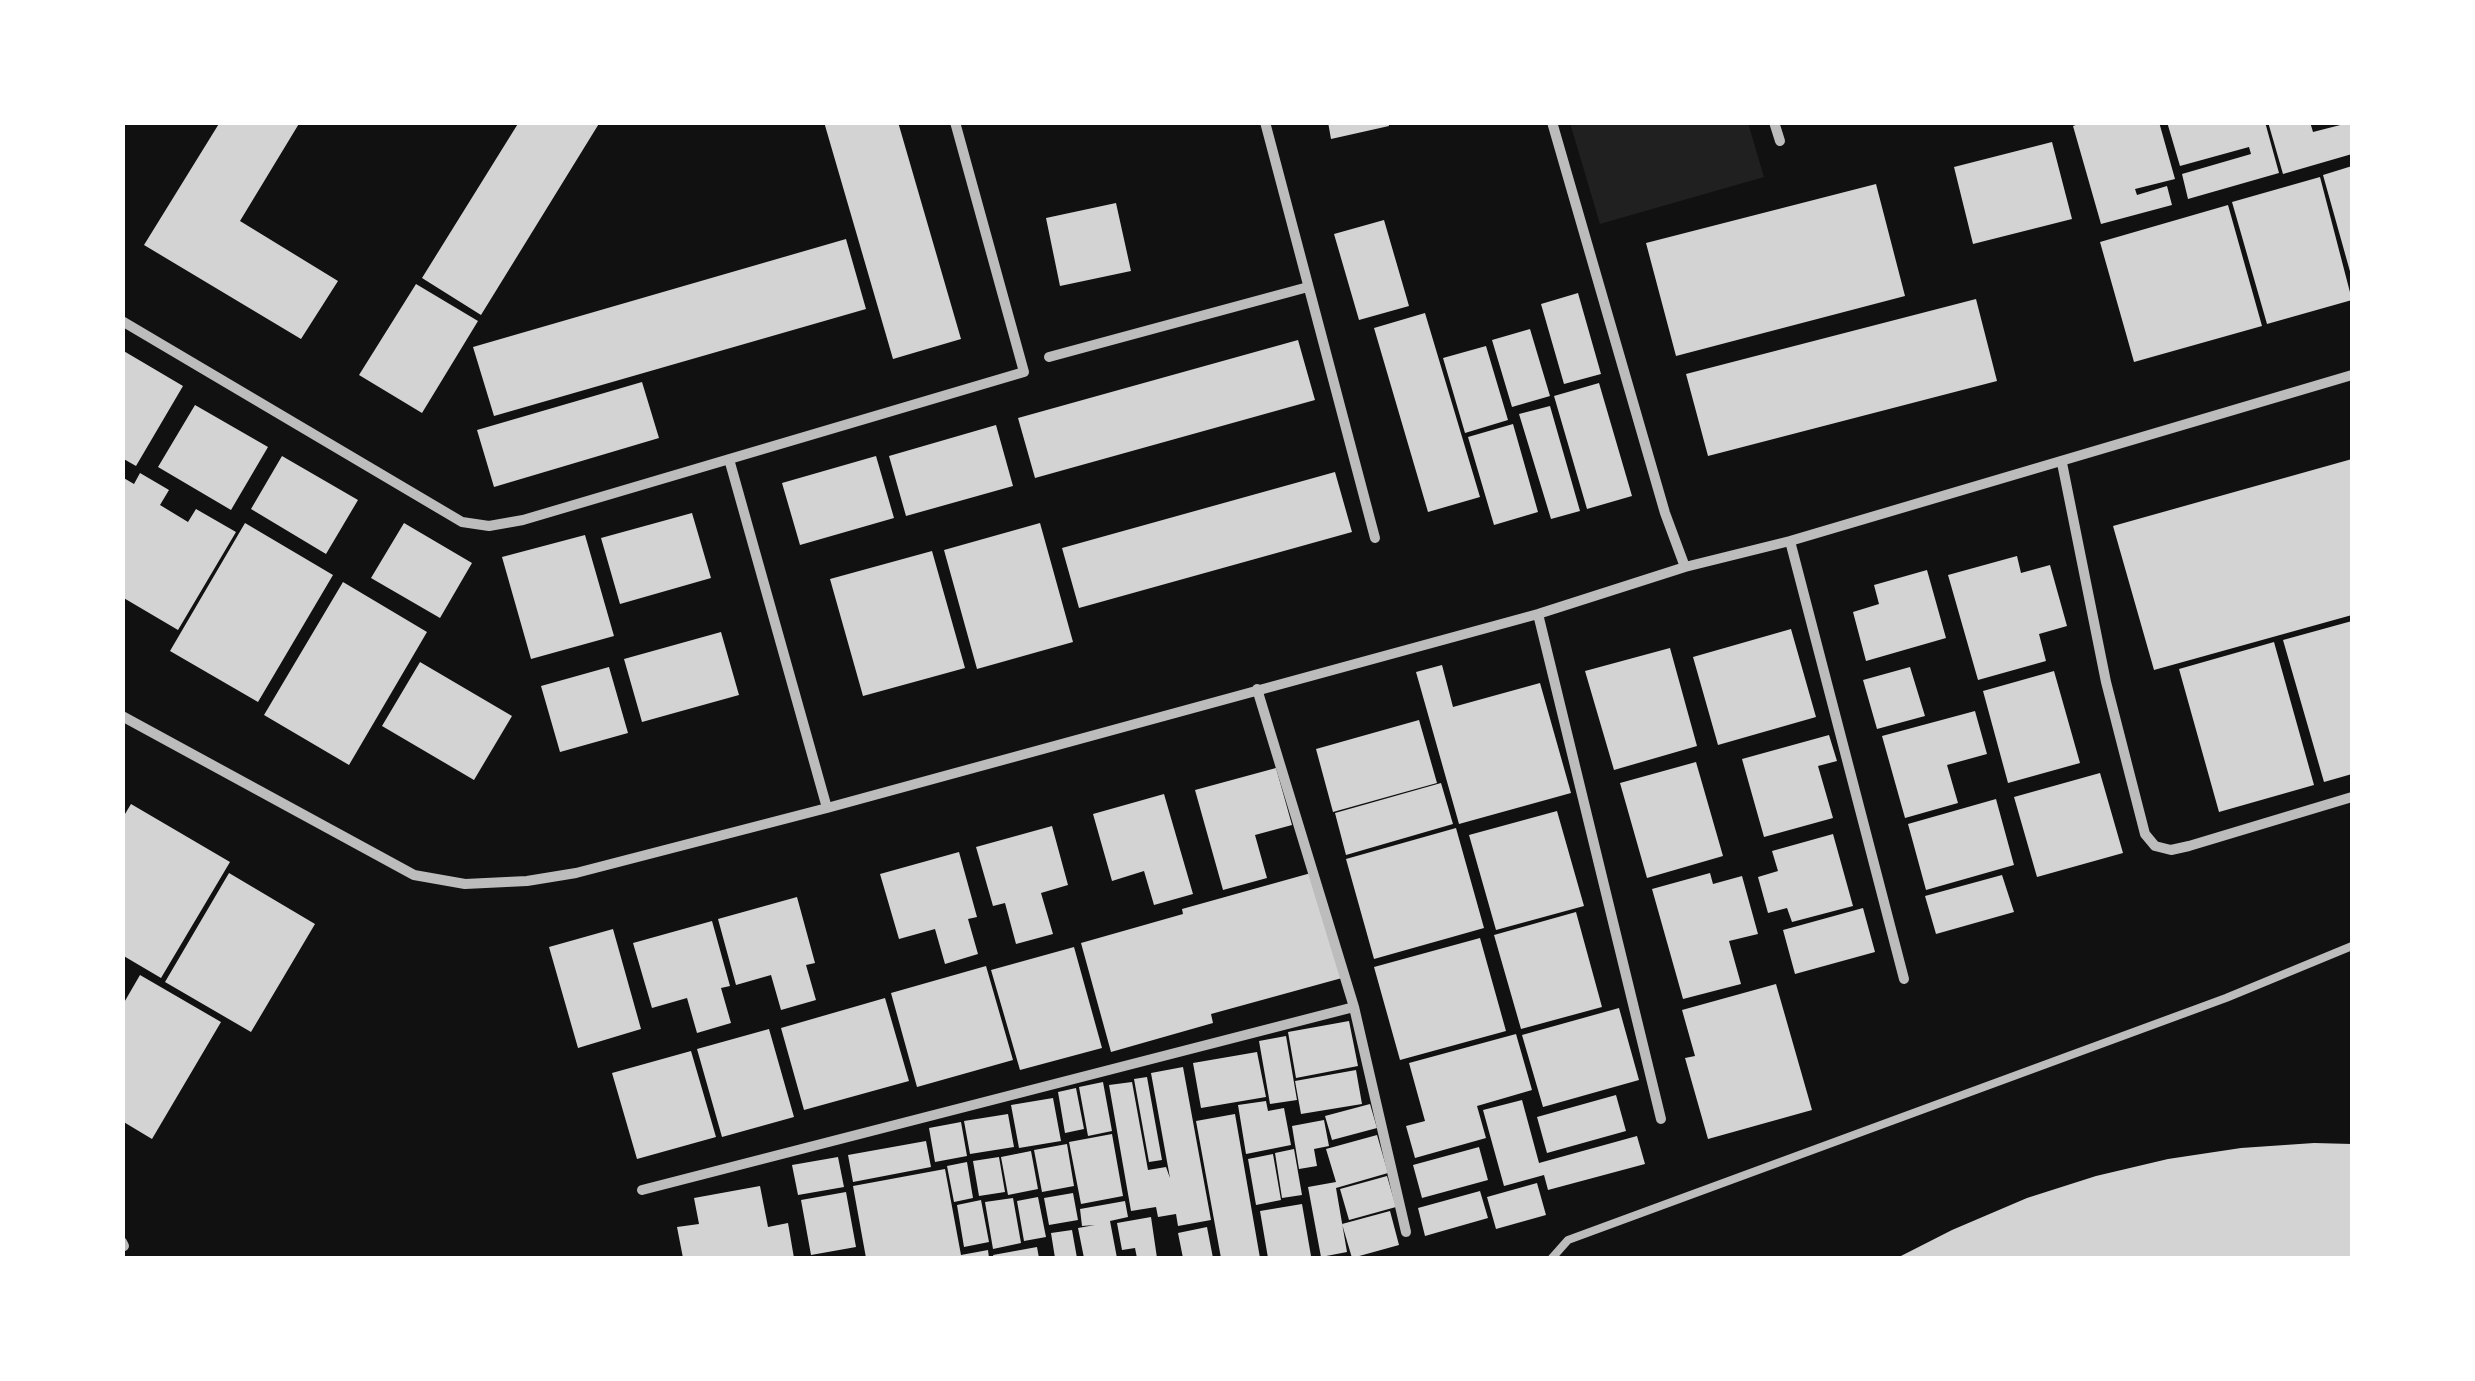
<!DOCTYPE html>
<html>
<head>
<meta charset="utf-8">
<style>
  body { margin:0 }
  #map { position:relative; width:2475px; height:1381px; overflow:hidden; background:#111; font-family:"Open Sans",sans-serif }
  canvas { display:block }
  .frame { position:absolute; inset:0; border:125px solid #fff; pointer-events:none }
</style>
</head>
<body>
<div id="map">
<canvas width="2475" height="1381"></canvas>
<div class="frame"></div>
</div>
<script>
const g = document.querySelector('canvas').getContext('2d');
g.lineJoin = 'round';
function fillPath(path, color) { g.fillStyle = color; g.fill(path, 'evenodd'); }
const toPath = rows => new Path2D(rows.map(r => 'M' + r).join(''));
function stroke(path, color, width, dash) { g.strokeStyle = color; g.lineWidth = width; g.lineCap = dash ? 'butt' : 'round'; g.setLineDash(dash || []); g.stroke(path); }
fillPath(toPath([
  [1570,123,1748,123,1764,177,1600,224]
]), '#202020');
fillPath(toPath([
  [220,122,300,122,240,221,338,281,301,339,144,245],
  [519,122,600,122,481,315,422,278],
  [824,122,898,122,961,339,893,359],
  [1328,122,1388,122,1389,126,1331,139],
  [2084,122,2159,122,2175,179,2135,189,2137,195,2167,186,2172,205,2101,224,2073,126],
  [2167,122,2265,122,2279,173,2188,199,2182,174,2251,154,2249,147,2180,166],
  [2268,122,2310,122,2313,132,2352,122,2352,154,2283,174],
  [2052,142,2072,219,1973,244,1954,167],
  [2352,166,2352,275,2351,275,2323,175],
  [2320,177,2352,300,2267,324,2232,202],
  [1876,184,1905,296,1676,356,1646,243],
  [1116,203,1131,271,1060,286,1046,218],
  [2228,205,2262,326,2134,362,2100,242],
  [1384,220,1409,306,1359,320,1334,234],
  [846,239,866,309,494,416,473,347],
  [416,284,478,321,422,413,359,375],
  [1578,293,1601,374,1564,384,1541,304],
  [1976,299,1997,381,1708,456,1686,374],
  [1425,313,1480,497,1428,512,1374,328],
  [1530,329,1550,396,1512,407,1492,340],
  [1298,340,1315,400,1035,478,1018,418],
  [1486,346,1508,420,1465,433,1443,358],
  [122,350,183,386,136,466,122,458],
  [642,382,659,438,494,487,477,430],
  [1599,383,1632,496,1587,509,1554,396],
  [195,405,268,447,231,510,158,467],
  [1550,406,1580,511,1551,519,1519,414],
  [1513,424,1538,512,1494,525,1468,437],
  [996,425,1013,486,906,516,889,456],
  [282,456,358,500,326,554,251,509],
  [876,456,894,518,800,545,782,483],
  [2352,459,2352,615,2154,670,2113,526],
  [1335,472,1352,532,1079,608,1062,548],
  [140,473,169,490,160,505,188,522,196,509,236,532,178,630,122,597,122,477,134,484],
  [692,513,711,578,620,604,601,538],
  [245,523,333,575,258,702,170,651],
  [404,523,472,563,440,618,371,578],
  [1040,523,1073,642,977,669,944,550],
  [585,535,614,636,531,659,502,557],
  [932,551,965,668,863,696,830,579],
  [2017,556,2021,573,2050,565,2067,626,2039,634,2046,661,1978,680,1948,575],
  [1927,570,1946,638,1866,661,1853,612,1879,604,1874,585],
  [343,582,427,632,349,765,264,715],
  [2352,621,2352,774,2324,782,2283,640],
  [1791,629,1816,717,1718,745,1693,657],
  [721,632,739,695,642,722,624,659],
  [2274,642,2314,785,2219,812,2179,669],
  [1670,648,1697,746,1614,770,1585,671],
  [420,662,512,716,474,780,382,726],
  [1442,665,1453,707,1540,683,1571,793,1459,824,1416,672],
  [609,667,628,733,560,752,541,686],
  [1910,667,1925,716,1877,729,1863,680],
  [2054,671,2080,763,2008,783,1983,691],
  [1975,711,1987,754,1947,765,1958,803,1905,818,1882,736],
  [1419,720,1437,783,1333,812,1316,749],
  [1829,735,1837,761,1818,766,1833,818,1764,837,1742,759],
  [1696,762,1723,856,1647,878,1620,783],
  [1276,768,1292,825,1255,835,1267,878,1223,890,1195,790],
  [2100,773,2123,853,2037,877,2014,797],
  [1441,783,1453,824,1346,855,1335,813],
  [1164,794,1193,894,1154,905,1144,871,1112,881,1093,814],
  [1996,799,2014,865,1926,890,1908,824],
  [131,804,230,862,161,978,122,955,122,819],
  [1557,811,1584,906,1496,930,1469,835],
  [1052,826,1068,885,1041,893,1053,934,1016,944,1005,903,993,906,976,847],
  [1456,828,1484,928,1374,959,1346,859],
  [1833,834,1853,906,1792,922,1787,908,1768,913,1758,877,1778,871,1772,851],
  [959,852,977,917,968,919,978,954,945,964,935,929,899,939,880,874],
  [229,873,315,924,251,1032,165,982],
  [1311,873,1342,978,1211,1014,1213,1023,1111,1052,1081,943,1183,914,1182,909],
  [1710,873,1713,884,1742,876,1758,934,1729,941,1741,984,1683,999,1652,889],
  [2002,875,2014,912,1936,934,1925,896],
  [797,897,815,963,806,965,816,1000,781,1010,771,975,736,985,718,919],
  [1863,908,1875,952,1795,974,1783,930],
  [1576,912,1602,1007,1521,1029,1494,935],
  [712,921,730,986,721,988,731,1023,697,1033,687,998,652,1008,633,943],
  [613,929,641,1029,578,1048,549,947],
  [1480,938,1506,1031,1400,1060,1374,967],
  [1074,947,1102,1048,1020,1070,991,970],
  [986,966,1013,1060,917,1087,891,993],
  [140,975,221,1022,152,1139,122,1121,122,1006],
  [1776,984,1812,1110,1708,1139,1685,1058,1695,1056,1682,1010],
  [885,998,909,1081,804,1110,781,1028],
  [1619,1008,1639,1080,1543,1107,1522,1035],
  [1349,1021,1358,1066,1296,1078,1288,1032],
  [769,1029,794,1117,722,1137,697,1049],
  [1516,1034,1532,1090,1477,1106,1486,1138,1415,1158,1406,1126,1425,1121,1409,1063],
  [1286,1036,1297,1100,1270,1104,1259,1041],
  [691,1051,716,1137,637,1159,612,1073],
  [1257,1052,1266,1097,1201,1108,1193,1063],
  [1183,1067,1211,1220,1178,1226,1176,1214,1158,1217,1156,1207,1131,1211,1109,1085,1132,1082,1148,1170,1166,1167,1170,1178,1151,1073],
  [1356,1070,1362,1104,1301,1114,1295,1081],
  [1147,1077,1162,1160,1149,1162,1134,1079],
  [1103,1082,1112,1131,1088,1136,1079,1087],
  [1076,1088,1084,1129,1065,1133,1058,1092],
  [1616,1095,1626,1131,1547,1153,1537,1117],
  [1053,1098,1061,1141,1019,1148,1011,1105],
  [1522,1100,1539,1163,1637,1136,1645,1164,1548,1190,1544,1175,1504,1186,1483,1110],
  [1266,1101,1268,1111,1284,1108,1291,1145,1246,1154,1238,1105],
  [1370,1104,1377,1128,1332,1140,1325,1116],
  [1008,1114,1014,1147,970,1154,964,1121],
  [1235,1114,1260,1258,1221,1258,1196,1121],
  [1324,1120,1329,1146,1314,1149,1317,1166,1299,1169,1292,1126],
  [961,1122,967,1156,935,1162,929,1128],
  [1112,1134,1123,1196,1081,1204,1069,1142],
  [1377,1135,1388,1173,1336,1188,1347,1252,1321,1257,1308,1187,1336,1182,1326,1149],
  [926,1141,931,1167,853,1182,848,1155],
  [2314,1143,2352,1144,2352,1258,1897,1258,1952,1230,2027,1198,2096,1176,2168,1159,2241,1148],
  [1067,1144,1074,1186,1042,1192,1034,1150],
  [1479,1147,1488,1180,1422,1198,1413,1165],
  [1294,1149,1302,1195,1282,1198,1275,1153],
  [1031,1151,1038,1189,1008,1195,1001,1157],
  [1273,1154,1281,1200,1256,1205,1248,1159],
  [838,1157,844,1187,798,1195,792,1165],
  [999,1157,1005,1192,979,1196,973,1161],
  [967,1162,973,1198,954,1202,947,1166],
  [945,1169,961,1255,988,1250,989,1258,866,1258,853,1186],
  [1387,1176,1396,1207,1349,1220,1340,1189],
  [1537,1183,1546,1215,1496,1229,1487,1197],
  [760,1186,768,1227,788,1223,794,1258,683,1258,677,1227,699,1224,694,1198],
  [1480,1191,1488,1218,1425,1236,1418,1208],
  [846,1192,856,1247,811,1255,801,1200],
  [1073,1193,1078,1220,1049,1225,1044,1198],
  [1038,1197,1046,1237,1024,1241,1017,1201],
  [1013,1198,1021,1243,993,1249,985,1202],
  [981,1200,989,1242,964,1247,957,1205],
  [1125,1201,1128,1217,1110,1221,1117,1258,1084,1258,1078,1228,1095,1225,1082,1226,1080,1209],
  [1302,1204,1311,1256,1268,1258,1260,1211],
  [1390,1211,1399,1245,1352,1258,1342,1224],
  [1151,1217,1157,1258,1137,1258,1135,1248,1122,1250,1117,1223],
  [1207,1227,1213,1258,1183,1258,1178,1233],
  [1072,1230,1077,1258,1055,1258,1051,1233],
  [1037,1247,1039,1258,994,1258,993,1255]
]), '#d3d3d3');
stroke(toPath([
  [1552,1258,1568,1240,2226,998,2352,946]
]), '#bcbcbc', 8);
stroke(toPath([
  [1265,122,1375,538],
  [1552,122,1665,513,1685,567],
  [1774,122,1780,141],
  [122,321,462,522,489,526,523,520,1024,372,955,122],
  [1049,357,1308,287],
  [729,459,827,808],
  [2062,463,2106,682,2145,834,2155,846,2171,850,2189,846,2352,797],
  [1790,541,1904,979],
  [1538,614,1661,1119],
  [1257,689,1354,1007,1406,1232],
  [122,716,414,875,465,884,527,881,576,873,827,808,1538,614,1685,567,1790,541,2352,375],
  [642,1190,1354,1007],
  [122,1242,124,1246]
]), '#bcbcbc', 10);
</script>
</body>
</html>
